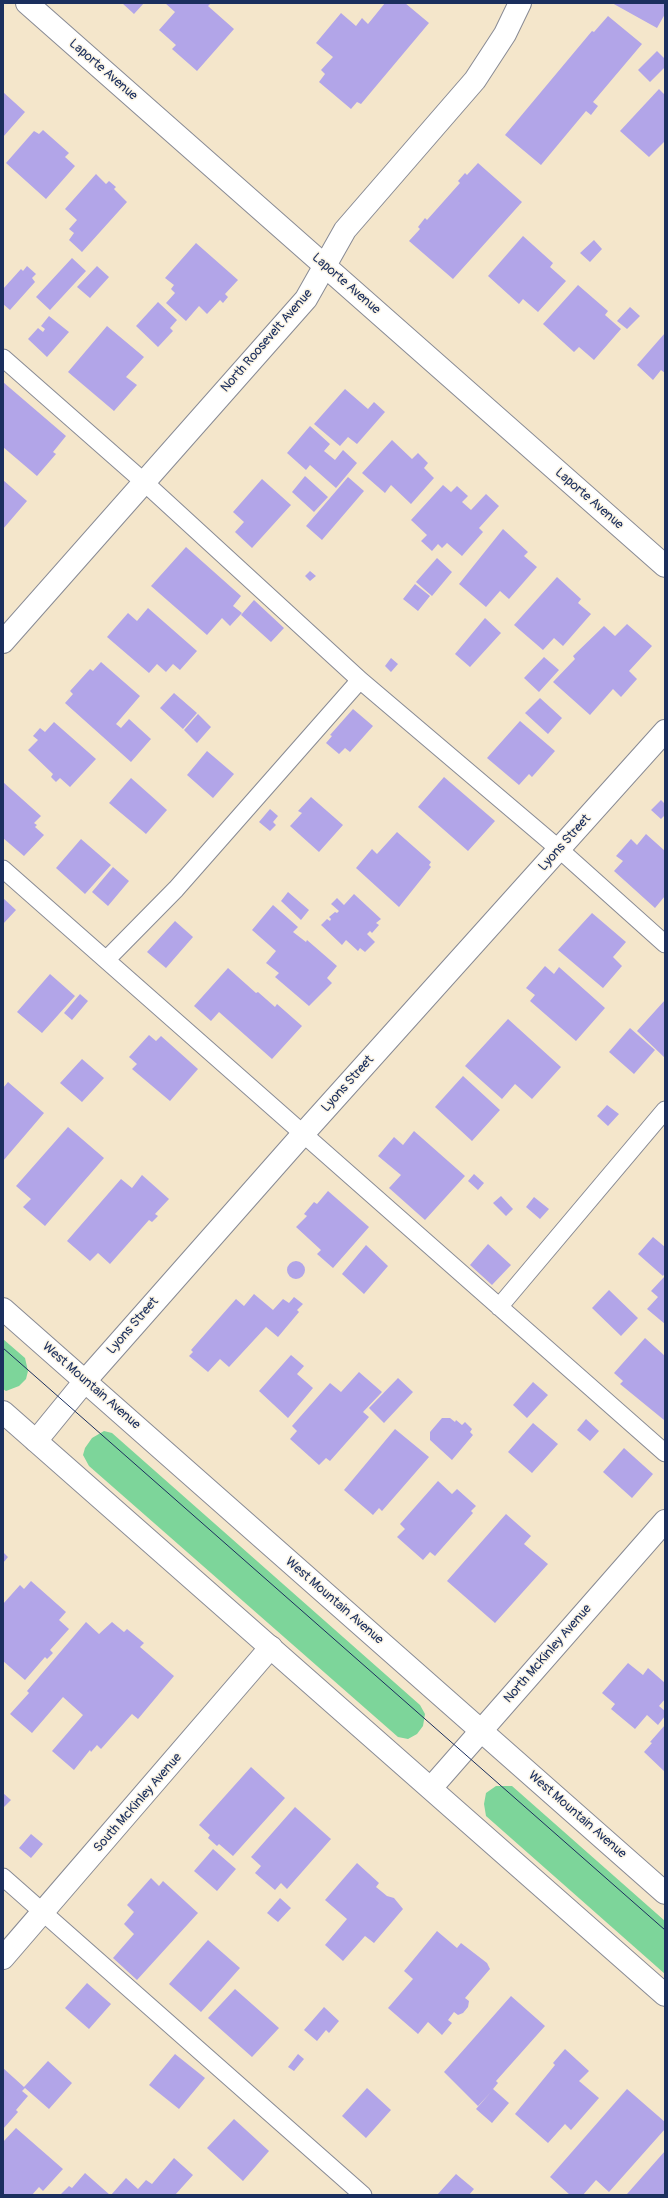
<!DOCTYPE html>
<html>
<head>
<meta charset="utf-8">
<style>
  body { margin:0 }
  #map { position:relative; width:668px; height:2198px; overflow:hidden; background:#f4e6cb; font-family:Pangolin,sans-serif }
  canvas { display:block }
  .frame { position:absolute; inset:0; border:4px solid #1b2f5e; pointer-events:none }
</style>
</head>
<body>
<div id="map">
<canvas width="668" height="2198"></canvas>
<div class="frame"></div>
</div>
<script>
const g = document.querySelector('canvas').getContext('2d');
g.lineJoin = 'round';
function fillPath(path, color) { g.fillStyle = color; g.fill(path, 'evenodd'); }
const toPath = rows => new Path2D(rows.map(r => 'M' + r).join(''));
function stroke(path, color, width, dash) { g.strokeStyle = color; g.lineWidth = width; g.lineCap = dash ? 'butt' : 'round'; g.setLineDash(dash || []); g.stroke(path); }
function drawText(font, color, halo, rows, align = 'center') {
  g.font = font + ' Pangolin,sans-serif'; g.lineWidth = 3; g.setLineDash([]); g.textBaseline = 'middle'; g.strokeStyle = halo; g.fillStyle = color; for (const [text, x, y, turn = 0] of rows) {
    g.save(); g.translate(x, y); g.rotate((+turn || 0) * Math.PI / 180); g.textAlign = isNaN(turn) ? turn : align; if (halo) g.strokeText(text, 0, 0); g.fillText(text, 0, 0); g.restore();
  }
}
fillPath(toPath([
  [3,1339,25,1358,28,1371,26,1379,19,1386,6,1391,3,1389],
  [104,1431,112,1433,420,1705,425,1714,423,1726,417,1734,408,1739,398,1737,89,1466,83,1455,85,1448,92,1438],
  [496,1786,512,1786,665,1921,665,1974,486,1816,484,1804,486,1793]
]), '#7dd59a');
fillPath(toPath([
  [122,3,144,3,134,14],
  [165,3,211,3,208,6,234,29,197,71,172,49,176,45,159,30,175,12],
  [385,3,405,3,429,23,361,104,357,102,351,109,319,82,325,74,321,70,333,57,316,43,341,13,356,26,362,18,368,24],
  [612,3,665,3,665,14,657,28],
  [608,16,642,44,593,102,598,106,591,115,586,111,541,165,505,135,592,31,594,32],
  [657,51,665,59,665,67,650,82,638,70],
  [659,89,665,95,665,141,649,157,620,131],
  [3,92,25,112,3,137],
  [43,130,69,153,65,157,75,166,46,199,6,163,34,131,39,134],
  [478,163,522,202,453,279,409,241,420,229,418,227,425,218,427,220,460,183,458,181,465,173,467,175],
  [96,174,106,184,109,181,116,187,114,189,127,202,82,252,69,240,74,233,69,229,77,220,65,209],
  [523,236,553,263,550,267,566,281,538,312,523,299,519,304,488,276],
  [594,240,602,249,590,262,580,253],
  [196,243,238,280,225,294,228,297,223,303,220,300,207,314,199,306,186,321,166,303,175,293,171,289,174,285,165,278],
  [72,258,86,271,50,310,36,297],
  [27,266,36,274,32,278,35,282,10,310,3,304,3,289,21,269,23,271],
  [97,266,109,277,90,298,77,287],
  [578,285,608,311,605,315,621,329,594,360,579,347,574,352,543,324],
  [158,302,177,320,170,328,173,331,158,347,136,326],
  [630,307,640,316,627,329,617,321],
  [49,316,69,332,47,357,28,339,38,328,43,332,45,329,41,326],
  [107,326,144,357,126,377,137,385,114,411,68,372],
  [665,333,665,373,661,370,653,380,637,365],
  [3,382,66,436,53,452,56,454,37,476,3,447],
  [345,389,368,409,374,402,385,412,357,444,348,437,340,446,314,424],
  [310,426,330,444,324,451,335,460,343,450,357,463,336,488,310,465,306,470,287,453],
  [392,440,412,459,418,453,428,463,424,468,434,478,411,504,391,485,385,493,362,473],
  [305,476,328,497,314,512,292,492],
  [348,477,364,491,322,540,306,526],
  [262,479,291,505,252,548,235,532,244,522,233,512],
  [3,480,27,501,3,529],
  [443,485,451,492,457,486,468,496,462,502,471,510,486,494,499,506,479,528,483,532,462,556,447,543,442,548,438,544,432,551,421,541,427,535,411,520],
  [503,529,528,552,524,556,537,567,509,599,500,591,486,607,459,584],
  [186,547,241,596,233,606,242,613,230,626,222,618,207,635,151,586],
  [437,558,452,572,432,596,416,582],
  [310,571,316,576,310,581,305,576],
  [557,577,581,599,578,603,591,614,563,646,554,638,543,650,514,625],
  [415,584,430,596,418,611,403,599],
  [254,600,284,628,271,642,241,615],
  [148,608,197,651,180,670,173,664,166,672,157,664,149,673,107,637,128,613,137,621],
  [485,618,501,633,470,667,455,654],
  [627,624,652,646,629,671,637,679,621,697,613,689,590,715,553,682,575,659,573,656,604,626,615,636],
  [544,657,559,670,539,692,524,678],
  [391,658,398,664,391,672,385,666],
  [101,662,140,696,116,724,121,728,129,719,151,739,131,762,65,703,73,694,70,691,90,669,93,671],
  [174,693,197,713,183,729,160,708],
  [540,698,562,718,548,734,525,713],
  [353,709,373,726,350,752,345,748,339,754,326,743,332,736,330,735],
  [198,714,211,727,197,743,184,730],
  [520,721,555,751,532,777,529,774,519,785,487,758],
  [54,722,96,759,70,787,60,778,56,782,51,777,53,774,28,750,38,740,33,736,40,728,45,732],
  [207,751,234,774,213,798,187,775],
  [444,777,495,821,468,851,418,807],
  [131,778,167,810,146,834,109,803],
  [3,782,41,816,34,823,37,825,35,827,44,835,24,856,3,838],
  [311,797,343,825,319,852,290,826,302,813,298,811],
  [661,800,665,804,665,815,661,819,651,810],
  [270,809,278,816,273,822,276,825,270,831,259,822],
  [397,832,431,862,429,865,431,867,399,907,356,868,372,849,377,854],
  [646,834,665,851,665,896,655,908,614,871,623,861,616,856,631,839,637,845],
  [81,839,111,865,85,894,56,868],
  [113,867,129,881,108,906,92,892],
  [288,892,309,910,301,920,281,901],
  [354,894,381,919,376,923,379,925,372,933,370,931,367,934,375,942,365,952,360,948,358,951,346,940,342,945,321,925,327,919,330,921,331,919,329,917,335,912,337,913,339,911,331,904,337,898,344,905],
  [3,898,16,910,3,924],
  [273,905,298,927,293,932,306,942,307,940,337,966,327,978,332,983,309,1006,275,977,279,973,266,963,276,951,252,930],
  [592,913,626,942,613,957,622,966,603,988,558,950],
  [175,921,193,937,166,968,147,952],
  [545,966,554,974,559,967,605,1008,576,1041,530,1001,535,995,526,988],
  [228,968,256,993,258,992,275,1007,277,1004,302,1026,272,1059,219,1012,211,1021,194,1006],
  [50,974,75,996,42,1033,17,1012],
  [80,994,88,1001,72,1020,64,1013],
  [665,1000,665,1058,637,1031],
  [508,1019,561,1067,532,1099,515,1084,502,1099,465,1066],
  [630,1028,655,1050,634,1074,609,1052],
  [149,1035,156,1041,161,1036,198,1069,170,1101,132,1069,137,1064,129,1057],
  [82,1059,104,1078,82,1102,60,1083],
  [463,1076,500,1110,472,1141,435,1107],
  [8,1082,44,1113,3,1161,3,1088],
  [607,1105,619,1114,608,1126,597,1116],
  [68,1127,104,1158,45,1226,23,1207,31,1199,16,1186],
  [414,1131,465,1176,425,1220,389,1188,401,1175,378,1156,394,1137,403,1145],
  [474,1174,484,1183,478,1190,468,1181],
  [142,1175,169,1199,155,1214,158,1216,152,1222,149,1220,110,1264,98,1253,90,1261,67,1241,121,1179,132,1188],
  [328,1191,369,1227,333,1268,317,1254,321,1250,296,1227,307,1216,304,1214,314,1202,317,1204],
  [501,1196,513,1209,506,1216,493,1203],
  [534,1197,549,1209,540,1219,526,1207],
  [653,1237,665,1247,665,1273,663,1276,638,1254],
  [488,1244,511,1265,492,1285,470,1265],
  [366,1245,388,1266,364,1294,342,1274],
  '287 1270a9 9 0 1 1 18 0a9 9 0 1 1-18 0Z',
  [665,1276,665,1324,647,1309,658,1297,651,1291],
  [609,1290,638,1318,621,1336,592,1308],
  [254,1294,273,1310,283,1299,289,1303,294,1297,303,1304,297,1310,299,1312,278,1337,266,1327,229,1367,220,1359,208,1372,189,1356,193,1352,191,1350,236,1299,244,1306],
  [645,1338,665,1356,664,1420,620,1384,623,1381,614,1373],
  [291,1355,304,1366,297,1374,313,1388,288,1418,259,1391],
  [359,1372,382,1392,363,1412,369,1417,330,1461,326,1458,319,1465,290,1439,297,1431,292,1426,330,1383,341,1392],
  [398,1378,413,1392,384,1423,369,1408],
  [533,1382,548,1395,527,1418,513,1405],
  [442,1418,450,1418,455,1422,456,1420,462,1425,465,1422,472,1429,470,1432,473,1435,452,1460,430,1440,430,1432],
  [586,1419,599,1431,590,1441,577,1430],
  [533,1423,558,1444,532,1473,508,1452],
  [395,1429,429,1457,382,1511,379,1508,373,1515,344,1490],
  [624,1448,653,1474,632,1498,603,1472],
  [438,1481,452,1494,457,1489,476,1506,471,1511,473,1513,435,1556,430,1552,423,1560,397,1537,405,1529,400,1524],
  [506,1514,531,1536,524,1544,548,1564,495,1623,447,1581],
  [3,1552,8,1557,3,1563],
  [31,1581,66,1612,59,1620,69,1629,50,1650,53,1653,47,1659,45,1657,25,1680,3,1661,3,1604,20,1585,24,1589],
  [86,1622,99,1634,112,1622,124,1632,127,1629,144,1643,140,1647,174,1676,138,1719,132,1714,101,1749,97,1745,91,1752,90,1750,74,1770,52,1751,83,1715,63,1697,32,1733,10,1714,29,1693,27,1691],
  [628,1663,643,1675,648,1668,665,1683,665,1699,659,1706,665,1711,665,1716,658,1725,647,1715,635,1729,611,1709,615,1704,602,1693],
  [665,1725,665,1772,644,1752,652,1743,650,1742],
  [251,1767,285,1798,233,1856,219,1844,217,1846,208,1838,210,1835,199,1825],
  [3,1793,11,1800,3,1808],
  [295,1807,331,1839,287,1889,281,1883,275,1890,255,1873,261,1866,251,1857],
  [31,1834,43,1844,31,1858,19,1848],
  [213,1849,236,1869,217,1891,194,1871],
  [357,1863,379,1883,376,1887,387,1896,394,1898,403,1909,374,1943,365,1936,343,1961,325,1945,347,1919,325,1900],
  [151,1878,159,1886,163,1881,198,1913,137,1980,113,1958,134,1934,124,1924,134,1912,127,1905],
  [280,1898,291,1908,278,1922,267,1913],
  [437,1931,457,1948,461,1943,487,1963,490,1969,465,1998,469,2001,468,2007,463,2013,458,2015,454,2012,448,2020,452,2023,442,2035,428,2022,418,2034,388,2008,413,1979,404,1971],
  [208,1940,240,1968,201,2012,169,1984],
  [87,1983,111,2004,89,2029,65,2008],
  [235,1989,279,2028,252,2057,208,2018],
  [511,1996,545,2026,496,2081,498,2083,493,2089,509,2103,492,2123,476,2109,491,2092,478,2106,444,2072],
  [324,2007,339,2021,329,2033,326,2030,317,2041,304,2030],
  [565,2049,589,2071,579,2081,599,2098,571,2130,565,2124,548,2143,515,2114,555,2065,553,2063],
  [175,2054,205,2078,179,2109,149,2085],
  [298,2054,304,2059,294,2071,288,2067],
  [48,2061,72,2083,49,2109,25,2088,22,2091,28,2096,16,2110,18,2112,3,2129,3,2068,24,2087],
  [367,2088,391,2110,366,2138,342,2116],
  [627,2089,665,2122,665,2129,609,2192,596,2180,583,2195,570,2195,550,2177],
  [234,2119,269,2151,243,2181,207,2148],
  [16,2128,63,2169,43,2191,39,2187,32,2195,3,2195,3,2142],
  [665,2151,665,2195,628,2195,627,2194],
  [174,2158,193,2175,175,2195,111,2195,126,2178,138,2189,146,2180,152,2184],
  [85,2173,110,2195,60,2195,69,2186,72,2188],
  [456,2174,474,2189,469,2195,437,2195]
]), '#b2a5e8');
const lane = toPath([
  [3,358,144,482,360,680,559,849,665,944],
  [3,869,665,1453],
  [107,959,176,889,360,680],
  [499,1307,665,1110],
  [3,1877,363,2195]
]);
const street = toPath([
  [3,642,306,299,345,230,475,80,505,34,520,3],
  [36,1441,85,1381,303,1134,665,731],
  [431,1788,665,1521],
  [3,1958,271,1647]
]);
const secondary = toPath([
  [27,3,665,566],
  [3,1309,665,1893],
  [3,1412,665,1995]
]);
stroke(lane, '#888a94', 19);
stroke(street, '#888a94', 24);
stroke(secondary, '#888a94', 24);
stroke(lane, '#fff', 17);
stroke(street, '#fff', 22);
stroke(secondary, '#fff', 22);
stroke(toPath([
  [3,1348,665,1930]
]), '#1b2f5e', 1);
drawText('13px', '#1b2f5e', '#fcf5e5', [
  ["Laporte Avenue",103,70,41],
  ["Laporte Avenue",346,284,41],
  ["North Roosevelt Avenue",267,341,-49],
  ["Laporte Avenue",589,499,41],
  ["Lyons Street",565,843,-48],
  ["Lyons Street",348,1084,-48],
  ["Lyons Street",133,1326,-49],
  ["West Mountain Avenue",91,1386,41],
  ["West Mountain Avenue",334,1601,41],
  ["North McKinley Avenue",548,1654,-49],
  ["South McKinley Avenue",138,1803,-49],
  ["West Mountain Avenue",577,1815,41]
]);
</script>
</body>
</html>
